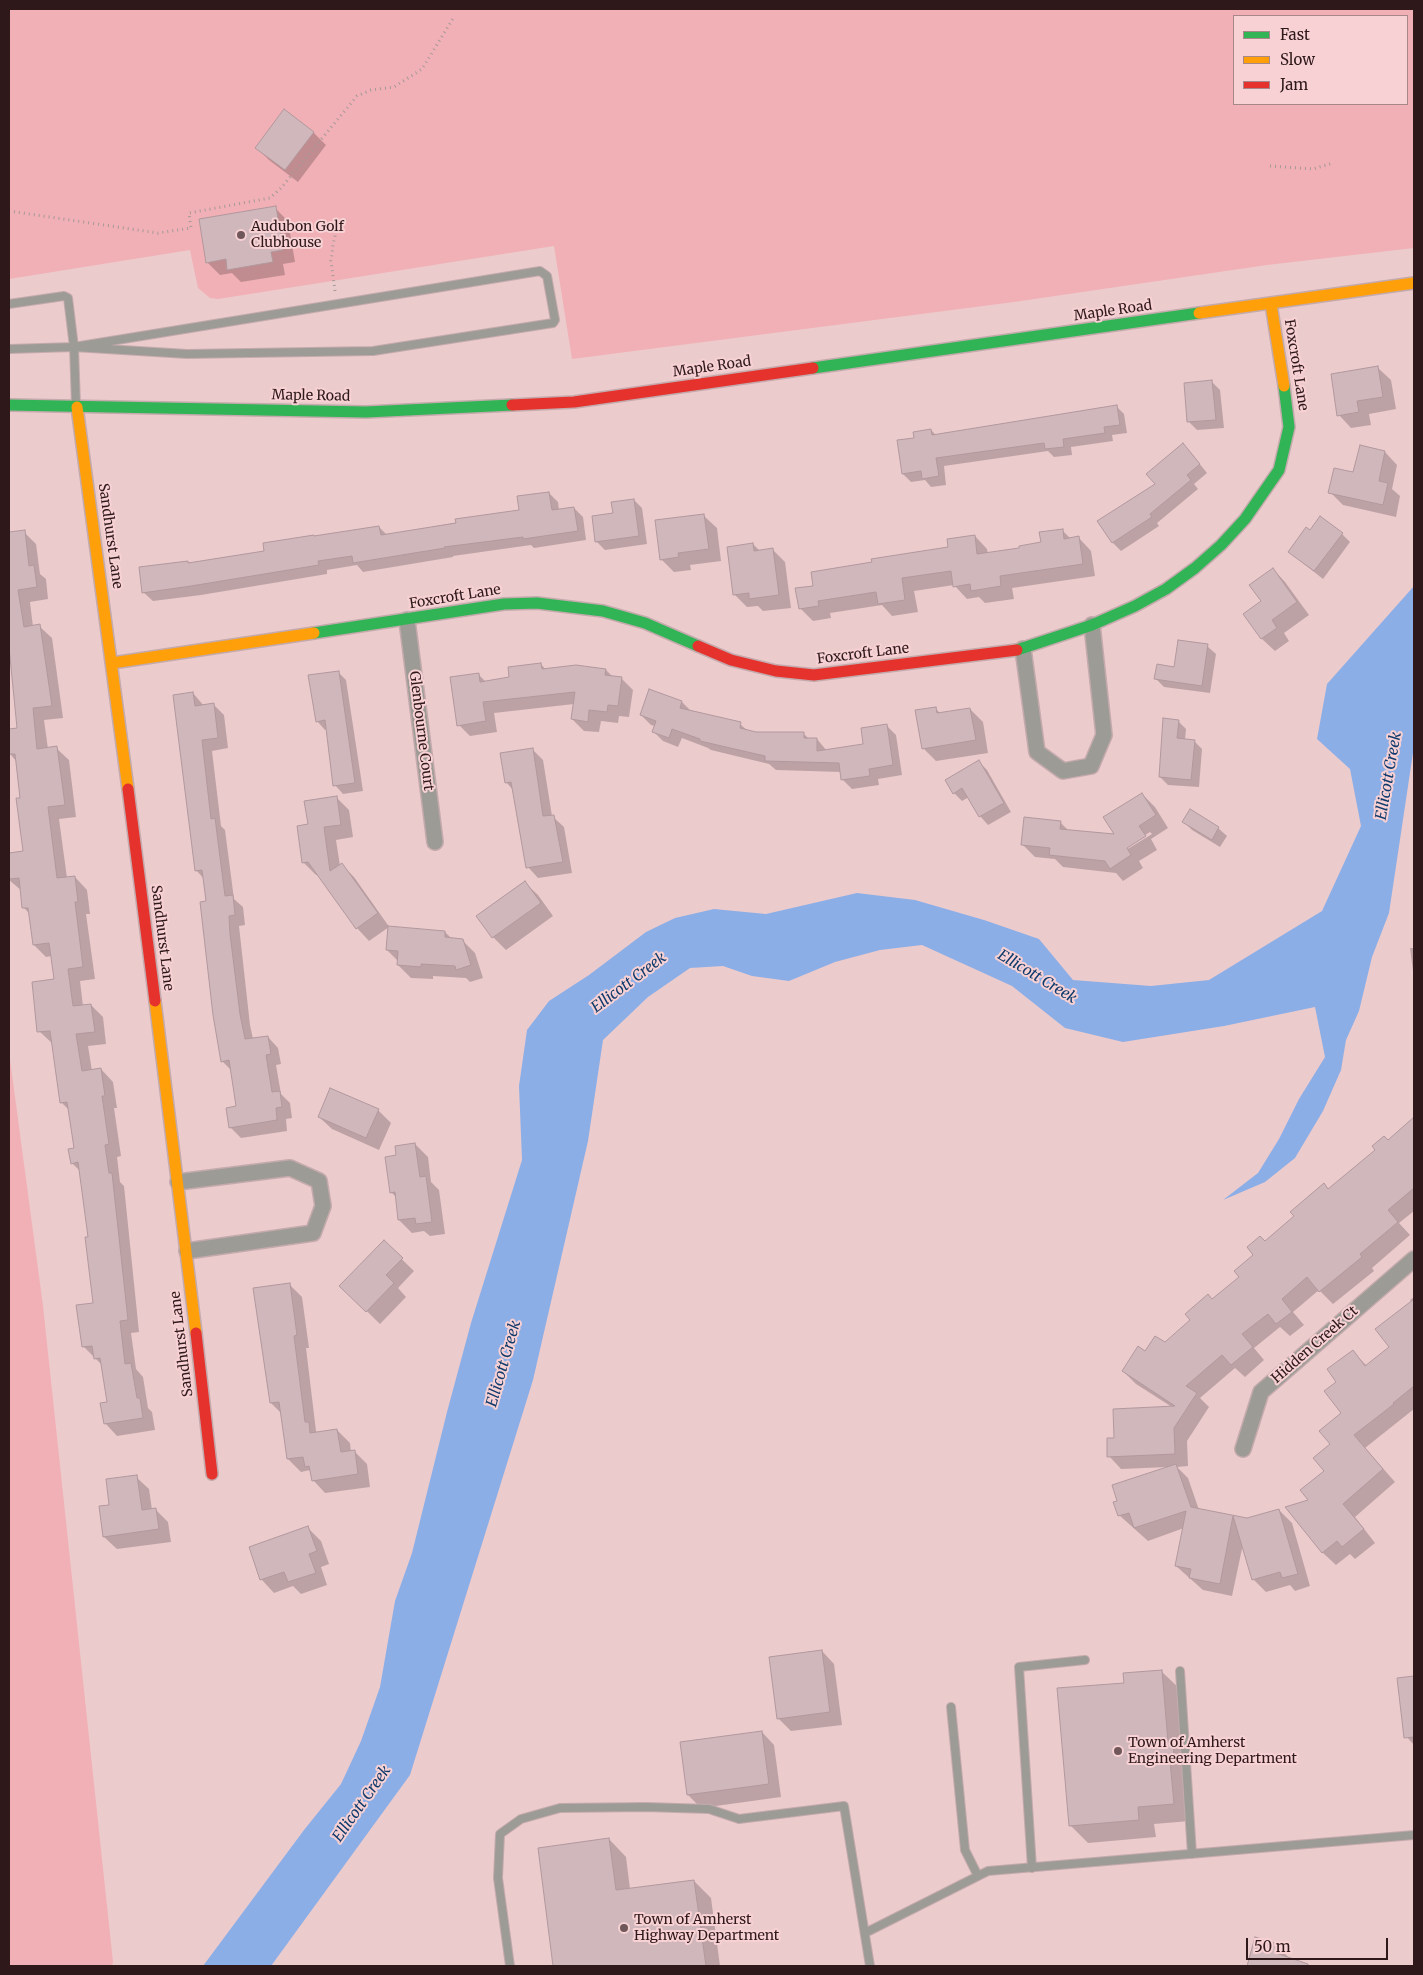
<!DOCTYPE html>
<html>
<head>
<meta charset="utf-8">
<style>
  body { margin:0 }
  #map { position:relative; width:1423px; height:1975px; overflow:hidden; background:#eccbcd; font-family:Merriweather,serif }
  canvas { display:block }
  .frame { position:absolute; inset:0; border:10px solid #2e181a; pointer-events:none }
  .legend { position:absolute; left:1233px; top:15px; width:175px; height:90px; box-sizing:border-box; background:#f7d1d3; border:1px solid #a78789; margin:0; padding:6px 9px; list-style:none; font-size:15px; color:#2e181a }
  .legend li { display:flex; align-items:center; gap:10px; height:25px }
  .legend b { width:25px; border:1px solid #a78789 }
  .scale { position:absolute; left:1246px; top:1938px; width:142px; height:22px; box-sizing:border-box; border:2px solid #2e181a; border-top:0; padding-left:6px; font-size:15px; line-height:18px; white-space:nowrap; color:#2e181a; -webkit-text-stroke:4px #f7d1d3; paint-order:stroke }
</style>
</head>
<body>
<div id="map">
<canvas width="1423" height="1975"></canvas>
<div class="frame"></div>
<ul class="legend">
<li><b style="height:6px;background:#30b455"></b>Fast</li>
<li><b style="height:6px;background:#ff9f0a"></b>Slow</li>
<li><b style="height:6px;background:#e5322d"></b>Jam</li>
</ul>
<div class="scale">50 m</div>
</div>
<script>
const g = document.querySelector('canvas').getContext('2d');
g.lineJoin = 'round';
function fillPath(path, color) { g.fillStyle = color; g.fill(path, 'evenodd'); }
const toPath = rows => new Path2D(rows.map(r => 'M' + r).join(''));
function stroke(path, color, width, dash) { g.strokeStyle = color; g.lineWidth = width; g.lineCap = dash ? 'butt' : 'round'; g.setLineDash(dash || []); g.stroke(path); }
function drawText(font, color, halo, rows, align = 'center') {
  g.font = font + ' Merriweather,serif'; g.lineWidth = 4; g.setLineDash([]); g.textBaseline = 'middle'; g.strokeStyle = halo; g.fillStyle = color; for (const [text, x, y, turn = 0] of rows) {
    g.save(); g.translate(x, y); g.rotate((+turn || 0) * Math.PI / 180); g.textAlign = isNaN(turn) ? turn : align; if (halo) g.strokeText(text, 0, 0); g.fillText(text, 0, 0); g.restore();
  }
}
fillPath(toPath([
  [9,9,1411,9,1414,12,1414,248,1267,265,1014,302,572,359,554,246,218,299,210,298,198,288,190,250,9,279],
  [1234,16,1407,16,1407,104,1234,104],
  [9,1052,43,1306,113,1962,112,1966,9,1966]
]), '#f1b0b5');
fillPath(toPath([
  [1414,586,1414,746,1389,913,1372,957,1359,1011,1346,1040,1341,1070,1323,1111,1295,1158,1265,1182,1223,1200,1258,1173,1279,1139,1299,1099,1325,1057,1315,1007,1224,1026,1123,1042,1065,1028,1012,986,922,945,880,950,835,962,789,981,752,976,723,966,690,968,648,997,603,1040,588,1141,533,1380,410,1775,271,1966,203,1966,304,1830,341,1784,361,1741,380,1687,395,1601,412,1553,447,1412,471,1323,522,1160,519,1086,527,1030,549,1001,589,975,646,932,675,918,714,909,766,914,857,893,915,900,984,920,1039,939,1073,980,1151,986,1209,980,1322,911,1361,826,1350,769,1317,739,1327,684]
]), '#8caee6');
fillPath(toPath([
  [313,132,326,145,298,182,269,160,257,148],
  [275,208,288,221,295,262,283,264,285,275,241,282,232,273,220,275,207,262],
  [1378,368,1391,380,1396,409,1369,414,1371,425,1351,428,1339,415],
  [1212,382,1220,390,1224,428,1197,430,1189,422],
  [1116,406,1124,414,1127,433,1112,435,1113,441,1071,447,1072,455,1054,457,1048,451,944,466,946,485,931,487,925,480,911,482,903,474,915,439,931,430,936,435],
  [1385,452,1397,465,1392,489,1400,496,1396,517,1343,505,1330,492],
  [1191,453,1207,473,1194,484,1198,489,1157,523,1159,526,1121,551,1113,543,1099,522,1157,484],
  [549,493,558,502,559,510,574,508,583,517,586,540,534,548,531,545,453,556,453,557,363,572,357,565,327,570,327,574,201,595,153,601,143,592,187,562,189,564,266,552,315,537,379,527,387,535,520,511],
  [634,500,642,508,647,544,605,550,596,541,614,514],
  [704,516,717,528,721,561,690,565,691,570,674,572,661,559],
  [1062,530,1071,539,1079,538,1091,551,1095,576,1012,588,1014,599,985,603,979,597,967,599,954,585,914,591,918,612,892,616,882,605,830,613,831,618,813,621,800,608,814,587,873,563,949,548,975,536,987,549,988,554,1021,549,1042,543],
  [24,532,36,544,40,574,46,579,48,599,30,602,33,627,39,626,52,638,63,718,44,720,48,749,56,748,69,760,76,817,59,819,67,878,75,877,87,890,90,914,86,914,95,979,80,981,83,1006,91,1005,103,1017,106,1044,88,1046,92,1071,101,1069,113,1082,117,1108,114,1108,121,1156,117,1157,120,1182,124,1186,139,1332,131,1333,136,1369,143,1377,148,1408,152,1412,155,1430,117,1436,105,1423,109,1403,103,1366,83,1346,95,1304,89,1238,81,1172,72,1163,75,1149,69,1110,61,1102,53,1044,39,1031,55,980,52,956,46,957,34,945,30,914,24,908,22,891,9,880,9,854,24,853,22,799,17,762,10,754,9,747,9,730,18,729,11,656,9,657,9,534],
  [1342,534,1350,542,1323,579,1289,552],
  [753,544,760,551,772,549,785,562,791,608,763,611,758,606,747,607,734,594],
  [1273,569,1285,582,1309,615,1284,633,1289,641,1275,651,1262,639,1244,614,1263,601],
  [1207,646,1216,654,1210,693,1164,687,1156,679,1175,668],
  [541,664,546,670,606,670,613,677,621,678,633,690,629,717,619,716,618,723,601,721,599,732,584,731,572,719,574,704,494,713,497,732,470,736,459,725,478,674,486,682,510,678],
  [338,672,346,680,363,791,343,794,335,785,328,729,325,730,317,721],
  [193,693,204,706,213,704,224,715,228,748,212,751,221,826,225,830,234,899,243,907,245,925,239,926,250,1025,253,1039,268,1037,278,1048,281,1064,276,1065,281,1094,290,1103,292,1118,286,1119,287,1131,241,1138,230,1127,237,1107,232,1071,222,1061,204,879,196,870],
  [682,702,692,712,740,724,748,731,756,733,803,733,809,739,817,739,827,751,865,745,886,725,896,735,902,775,878,779,879,785,852,789,843,780,841,772,776,770,769,764,711,750,708,748,682,738,678,747,663,741,653,731,655,726,651,725,641,715],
  [935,708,941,714,970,709,983,722,988,753,936,761,923,748],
  [1178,721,1186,729,1185,740,1194,741,1202,749,1199,787,1168,785,1160,777],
  [532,749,543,760,552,816,564,827,572,873,538,878,528,867,514,791,506,782],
  [979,762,987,770,1011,812,988,825,980,816,969,797,962,801,954,793],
  [1142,794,1155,807,1168,828,1151,839,1157,850,1139,861,1143,868,1123,881,1116,873,1063,867,1055,859,1035,857,1022,844,1060,822,1069,831,1117,836],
  [1150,832,1152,834,1126,850,1126,847],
  [337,798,349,810,353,837,336,840,340,866,342,865,354,877,390,928,445,932,452,939,462,940,475,953,483,978,470,982,466,978,433,976,433,979,411,978,398,965,398,961,387,950,389,927,369,941,357,928,319,875,316,875,303,862,309,825],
  [1184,822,1218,828,1227,836,1220,847,1192,830],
  [525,883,538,895,553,916,506,950,493,937,478,916],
  [1410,948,1414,948,1414,972,1413,971],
  [378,1110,391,1123,379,1150,332,1129,319,1117],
  [1411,1122,1414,1125,1414,1211,1399,1223,1410,1235,1372,1268,1374,1271,1333,1304,1319,1290,1293,1312,1304,1325,1290,1336,1280,1327,1254,1348,1264,1360,1245,1377,1235,1368,1200,1398,1209,1407,1187,1441,1188,1466,1177,1467,1188,1478,1199,1510,1247,1519,1279,1510,1292,1523,1310,1586,1295,1591,1290,1585,1266,1592,1253,1579,1243,1544,1232,1596,1203,1590,1176,1566,1184,1528,1148,1541,1119,1515,1168,1467,1121,1469,1109,1456,1115,1439,1172,1407,1136,1384,1123,1371,1145,1353,1165,1344,1241,1277,1265,1242],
  [415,1144,428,1157,431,1182,439,1190,445,1234,430,1236,424,1231,412,1233,399,1220,397,1198,391,1192,398,1156],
  [384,1242,414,1271,398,1288,406,1297,380,1324,341,1286],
  [289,1284,302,1297,309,1348,306,1348,316,1431,318,1433,337,1430,350,1443,351,1452,354,1451,367,1464,370,1487,325,1493,313,1480,310,1470,301,1472,288,1459,282,1414,271,1403],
  [1414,1297,1414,1409,1365,1448,1395,1482,1355,1517,1375,1543,1355,1559,1350,1554,1336,1565,1323,1553,1287,1508,1310,1501,1326,1471,1331,1444,1343,1413,1338,1382,1352,1351,1367,1366,1391,1347,1412,1302,1410,1300],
  [136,1477,149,1489,152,1510,156,1510,168,1522,171,1542,117,1549,104,1537,111,1506],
  [308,1528,321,1541,329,1564,321,1567,327,1585,301,1594,293,1586,274,1593,262,1580,250,1548],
  [822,1651,834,1664,842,1725,791,1731,778,1718],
  [1161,1671,1179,1688,1189,1760,1191,1777,1187,1777,1190,1821,1154,1824,1156,1837,1088,1843,1071,1826,1125,1684],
  [1414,1677,1414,1745,1405,1735,1399,1679],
  [762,1732,774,1745,781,1797,701,1808,688,1795],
  [609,1839,626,1857,630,1889,694,1881,711,1898,720,1966,555,1966,539,1849],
  [1256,1939,1277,1945,1289,1958,1312,1966,1248,1966]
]), '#0003');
const building = toPath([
  [284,109,314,132,285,170,255,148,284,109],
  [276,206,283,250,271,252,273,262,227,270,226,259,206,263,199,219,276,206],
  [1378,366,1383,397,1357,401,1359,412,1337,416,1331,374,1378,366],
  [1212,380,1216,420,1187,422,1184,383,1212,380],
  [1117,405,1120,425,1104,427,1105,433,1063,439,1064,447,1045,449,1044,443,936,458,939,476,922,479,921,471,902,474,897,440,914,438,913,432,931,429,932,435,1117,405],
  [1183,443,1200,464,1187,475,1191,480,1150,514,1152,517,1112,543,1097,521,1155,484,1146,474,1183,443],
  [1360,445,1385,451,1379,481,1388,483,1383,505,1328,493,1334,468,1353,472,1360,445],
  [549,492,552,510,574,507,578,531,523,539,523,537,444,547,445,548,353,563,352,556,318,561,319,565,191,586,142,593,139,567,188,561,188,563,264,551,263,543,314,535,314,536,379,526,381,535,456,523,455,519,519,510,517,496,549,492],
  [634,499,639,536,595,542,592,516,613,513,611,502,634,499],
  [704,514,709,549,678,553,679,557,660,560,655,520,704,514],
  [1320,516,1343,533,1314,571,1288,552,1306,527,1310,530,1320,516],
  [1063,529,1064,539,1079,536,1083,564,1000,576,1001,586,971,591,970,584,953,587,951,571,902,578,905,600,878,604,876,592,818,601,819,606,799,609,795,588,813,586,811,572,872,562,871,559,948,547,947,539,975,535,977,554,1019,548,1019,546,1041,542,1039,532,1063,529],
  [25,530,29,566,34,565,37,587,18,590,24,627,40,624,52,706,33,708,37,749,57,746,65,805,48,807,57,878,75,876,78,902,75,902,83,967,68,969,73,1006,91,1004,95,1032,76,1034,82,1071,101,1068,105,1096,102,1096,109,1144,105,1145,109,1173,112,1173,128,1320,120,1321,125,1364,131,1363,137,1398,140,1398,143,1418,104,1424,100,1403,107,1402,100,1358,94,1359,92,1346,82,1347,76,1305,93,1303,85,1237,88,1237,78,1162,71,1164,68,1149,74,1148,67,1102,60,1103,50,1031,37,1032,32,982,54,979,49,943,33,945,28,908,22,908,19,878,9,879,9,853,23,851,16,798,20,798,15,754,9,754,9,729,17,728,9,647,9,532,25,530],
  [753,543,754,551,773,548,779,595,749,599,749,593,733,595,727,547,753,543],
  [1273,568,1297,602,1272,620,1277,628,1261,639,1243,614,1261,601,1249,585,1273,568],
  [1178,640,1208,644,1202,686,1154,679,1157,664,1174,667,1178,640],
  [541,663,542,669,576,665,606,669,605,675,622,677,618,706,608,705,607,712,589,710,588,722,571,719,575,692,483,702,486,721,457,726,450,677,479,673,480,682,509,677,508,667,541,663],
  [339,671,355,783,333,786,325,720,316,722,308,675,339,671],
  [649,689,682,701,680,708,741,722,740,728,756,732,804,732,804,738,817,738,817,751,863,744,861,728,887,724,893,765,869,769,870,776,841,780,839,763,765,761,765,756,700,741,700,739,672,729,669,738,652,732,656,721,640,715,649,689],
  [193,692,195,706,214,703,218,738,202,740,211,819,215,818,225,896,233,895,235,915,229,916,230,934,240,1014,245,1039,268,1036,271,1054,266,1055,272,1092,280,1091,282,1107,276,1108,277,1120,229,1128,226,1108,236,1106,229,1060,221,1062,213,1015,200,902,206,901,202,870,195,871,173,695,193,692],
  [936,707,937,713,970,708,976,740,922,749,915,710,936,707],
  [1163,718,1179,720,1177,738,1195,740,1191,780,1159,777,1163,718],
  [533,748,543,816,554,815,563,862,526,868,511,782,505,783,500,753,533,748],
  [979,760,1004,803,979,817,962,788,953,794,945,780,979,760],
  [1142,793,1156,815,1139,826,1146,836,1127,848,1131,855,1110,869,1105,861,1049,855,1050,848,1021,845,1024,817,1061,821,1060,829,1114,834,1103,817,1142,793],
  [337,796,341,825,324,827,330,871,342,863,378,913,356,929,308,862,302,863,297,826,308,824,304,801,337,796],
  [1190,809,1219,827,1212,840,1182,822,1190,809],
  [525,881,541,903,492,938,476,916,525,881],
  [388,926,445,931,445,937,463,939,471,965,456,970,455,966,421,964,421,967,397,965,398,951,386,950,388,926],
  [330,1088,379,1109,366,1138,318,1117,330,1088],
  [1414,1117,1414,1188,1388,1210,1398,1222,1360,1254,1362,1257,1319,1292,1307,1277,1282,1299,1292,1312,1276,1324,1268,1314,1242,1334,1253,1347,1231,1365,1222,1355,1186,1386,1197,1393,1174,1428,1175,1454,1107,1457,1107,1438,1114,1438,1113,1409,1175,1406,1122,1371,1138,1346,1145,1351,1155,1336,1165,1342,1190,1320,1185,1314,1208,1294,1212,1299,1239,1277,1234,1271,1253,1255,1247,1247,1260,1236,1265,1241,1294,1216,1290,1212,1324,1183,1328,1189,1375,1150,1372,1146,1384,1136,1388,1140,1414,1117],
  [415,1143,420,1177,426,1176,432,1222,416,1224,415,1218,398,1220,395,1192,390,1193,385,1157,396,1155,395,1146,415,1143],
  [384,1240,403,1258,386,1275,394,1283,366,1312,339,1286,384,1240],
  [290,1283,297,1335,294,1336,305,1422,309,1422,310,1433,337,1429,341,1452,355,1450,358,1474,312,1481,309,1466,305,1467,303,1457,287,1459,279,1402,270,1403,253,1288,290,1283],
  [1414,1299,1414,1386,1393,1403,1394,1404,1354,1435,1383,1469,1343,1504,1364,1529,1342,1547,1337,1541,1322,1553,1285,1507,1308,1500,1300,1490,1324,1471,1313,1458,1330,1444,1319,1431,1341,1413,1324,1391,1336,1382,1327,1369,1353,1350,1365,1366,1389,1347,1375,1329,1414,1299],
  [1176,1464,1191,1507,1247,1518,1279,1509,1298,1574,1282,1578,1280,1572,1252,1580,1233,1516,1220,1584,1189,1578,1191,1569,1175,1566,1186,1511,1134,1528,1129,1513,1118,1516,1113,1502,1117,1501,1112,1485,1176,1464],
  [137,1475,142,1510,156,1508,159,1529,103,1537,99,1506,109,1505,106,1479,137,1475],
  [308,1526,317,1551,309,1554,316,1573,288,1582,284,1572,260,1580,249,1547,308,1526],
  [822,1650,830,1712,777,1719,769,1657,822,1650],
  [1162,1670,1168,1742,1173,1742,1174,1760,1170,1761,1174,1804,1138,1807,1139,1820,1069,1826,1057,1688,1124,1683,1123,1673,1162,1670],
  [1414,1676,1414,1737,1404,1738,1397,1678,1414,1676],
  [762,1731,769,1784,687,1795,680,1742,762,1731],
  [609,1838,616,1890,694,1880,706,1966,553,1966,538,1848,609,1838],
  [1255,1937,1278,1944,1276,1953,1308,1964,1308,1966,1247,1966,1255,1937]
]);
fillPath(building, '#d0b7bc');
stroke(building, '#b1989d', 1);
const lane = toPath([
  [9,304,64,296,68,298,74,347,76,405],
  [9,349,74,347,187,354,373,351,553,323,555,320,547,276,540,271,74,347],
  [1180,1671,1192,1854],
  [951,1707,965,1850,978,1876],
  [1032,1868,1019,1667,1085,1660],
  [865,1933,988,1871,1414,1835],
  [510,1966,498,1878,500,1834,521,1819,560,1808,646,1807,709,1809,739,1819,844,1806,870,1966]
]);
const street = toPath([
  [407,620,435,842],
  [1023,649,1037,752,1063,771,1091,766,1104,735,1092,625],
  [178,1182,290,1168,319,1181,323,1206,313,1233,187,1251],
  [1243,1449,1261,1392,1414,1259]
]);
const fast = toPath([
  [813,368,1199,313],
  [9,405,366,412,512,405],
  [314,633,504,604,537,603,603,611,645,623,698,646],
  [1017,650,1092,625,1135,606,1166,589,1195,568,1221,545,1245,519,1279,470,1289,427,1284,386]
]);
const slow = toPath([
  [1271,304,1284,386],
  [1199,313,1414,283],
  [77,407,128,789],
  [112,663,314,633],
  [155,1001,196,1333]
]);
const jam = toPath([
  [512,405,574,402,813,368],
  [698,646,731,660,776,671,814,675,1017,650],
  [128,789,155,1001],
  [196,1333,212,1474]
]);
stroke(lane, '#c4aaac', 10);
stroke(street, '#c4aaac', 18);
stroke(fast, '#c4aaac', 14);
stroke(slow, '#c4aaac', 14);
stroke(jam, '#c4aaac', 14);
stroke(toPath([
  [1270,166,1313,169,1333,163],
  [9,211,158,233,191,228,189,213,270,198,281,188,357,96,371,90,394,87,422,69,454,17],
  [335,291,331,261,333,244,336,232,347,217]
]), '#a59997', 3, [1, 4]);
stroke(lane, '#9c9b95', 8);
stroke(street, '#9c9b95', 15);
stroke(fast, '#30b455', 11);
stroke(slow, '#ff9f0a', 11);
stroke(jam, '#e5322d', 11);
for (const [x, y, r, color] of [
  [241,235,5,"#705759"],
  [1118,1751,5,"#705759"],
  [624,1928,5,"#705759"]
]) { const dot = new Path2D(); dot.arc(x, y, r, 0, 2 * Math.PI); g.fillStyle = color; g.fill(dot); stroke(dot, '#f7d1d3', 2); }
drawText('14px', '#2e181a', '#f7d1d3', [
  ["Audubon Golf",251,227],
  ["Clubhouse",251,243],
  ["Town of Amherst",1128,1743],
  ["Engineering Department",1128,1759],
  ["Town of Amherst",634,1920],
  ["Highway Department",634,1936]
], 'left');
drawText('14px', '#2e181a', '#f7d1d3', [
  ["Maple Road",1113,311,-8],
  ["Foxcroft Lane",1296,365,81],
  ["Maple Road",712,367,-8],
  ["Maple Road",311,396,1],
  ["Sandhurst Lane",110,536,82],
  ["Foxcroft Lane",455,597,-9],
  ["Foxcroft Lane",863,654,-7],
  ["Glenbourne Court",421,731,83],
  ["Sandhurst Lane",162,938,83],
  ["Sandhurst Lane",182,1344,-97],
  ["Hidden Creek Ct",1315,1345,-41]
]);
drawText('italic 15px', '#0f3a6c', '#f7d1d3', [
  ["Ellicott Creek",1389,776,-80],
  ["Ellicott Creek",1037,977,31],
  ["Ellicott Creek",629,983,-37],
  ["Ellicott Creek",504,1364,-74],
  ["Ellicott Creek",362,1804,-55]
]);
</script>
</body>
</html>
